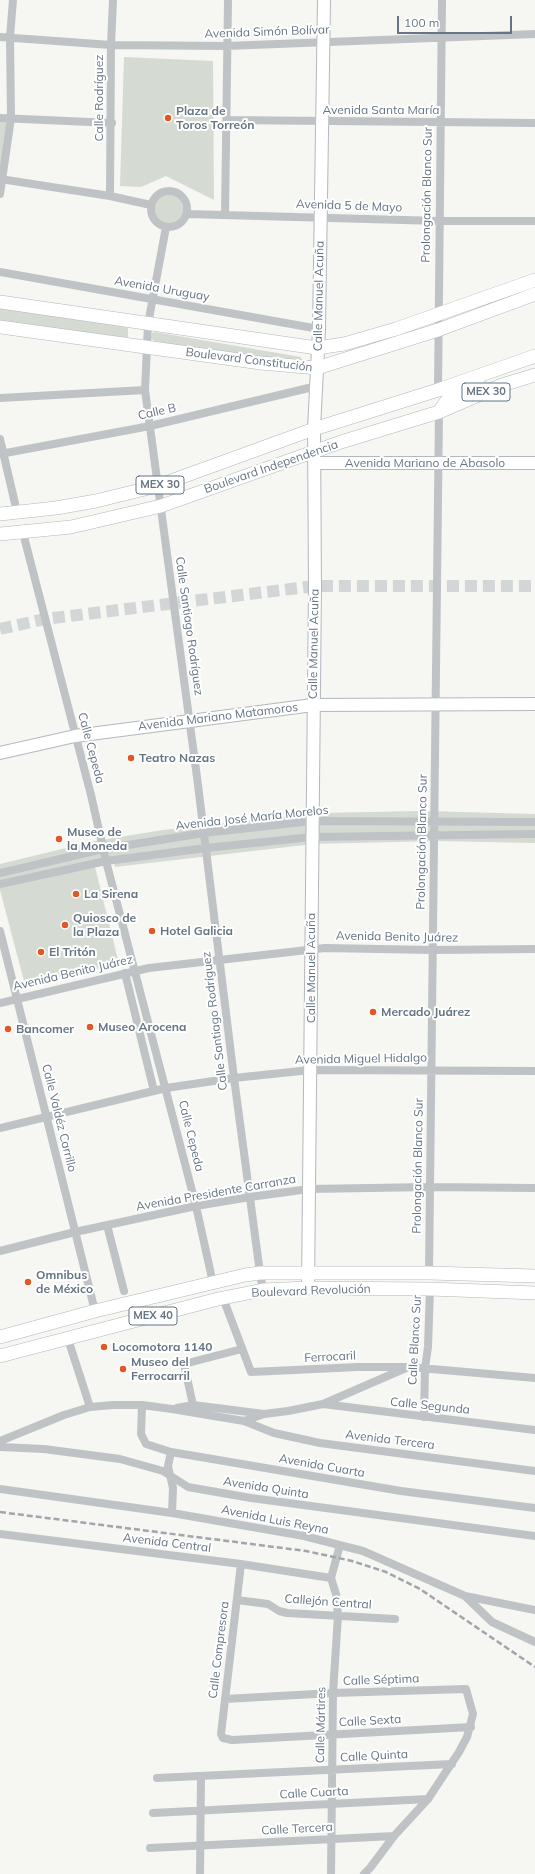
<!DOCTYPE html>
<html>
<head>
<meta charset="utf-8">
<style>
  body { margin:0 }
  #map { position:relative; width:535px; height:1874px; overflow:hidden; background:#f6f6f2; font-family:Mulish,sans-serif }
  canvas { display:block }
  .scale { position:absolute; left:397px; top:16px; width:115px; height:18px; box-sizing:border-box; border:2px solid #657583; border-top:0; padding-left:5px; font-size:12px; line-height:14px; white-space:nowrap; color:#657583; -webkit-text-stroke:3px #fff; paint-order:stroke }
</style>
</head>
<body>
<div id="map">
<canvas width="535" height="1874"></canvas>
<div class="scale">100 m</div>
</div>
<script>
const g = document.querySelector('canvas').getContext('2d');
g.lineJoin = 'round';
function fillPath(path, color) { g.fillStyle = color; g.fill(path, 'evenodd'); }
const toPath = rows => new Path2D(rows.map(r => 'M' + r).join(''));
function stroke(path, color, width, dash) { g.strokeStyle = color; g.lineWidth = width; g.lineCap = dash ? 'butt' : 'round'; g.setLineDash(dash || []); g.stroke(path); }
function drawText(font, color, halo, rows, align = 'center') {
  g.font = font + ' Mulish,sans-serif'; g.lineWidth = 4; g.setLineDash([]); g.textBaseline = 'middle'; g.strokeStyle = halo; g.fillStyle = color; for (const [text, x, y, turn = 0] of rows) {
    g.save(); g.translate(x, y); g.rotate((+turn || 0) * Math.PI / 180); g.textAlign = isNaN(turn) ? turn : align; if (halo) g.strokeText(text, 0, 0); g.fillText(text, 0, 0); g.restore();
  }
}
fillPath(toPath([
  [124,57,213,61,214,200,166,176,141,187,120,186],
  [0,118,11,118,0,178],
  '153 209a15 15 0 1 1 30 0a15 15 0 1 1-30 0Z',
  [0,306,125,327,128,328,128,337,106,338,0,322],
  [155,332,301,357,301,361,272,361,154,341,151,338,152,333],
  [424,811,535,814,535,843,438,841,313,844,115,867,114,863,95,867,119,964,25,985,0,890,0,864,95,841,163,830,317,813]
]), '#d5dbd2');
stroke(toPath([
  [0,629,45,619,315,586,535,586]
]), '#d2d6d6', 12, [12, 6]);
const secondary = toPath([
  [314,463,535,463],
  [0,753,75,736,313,705,535,704],
  [308,1288,315,586,314,429,319,329,324,0]
]);
const primary = toPath([
  [0,302,317,348,344,344,396,329,535,280],
  [0,327,261,363,317,368,438,330,535,294],
  [439,412,450,396,479,385],
  [0,514,56,508,96,501,157,486,314,429,438,390,535,356],
  [0,534,71,527,161,506,341,442,439,412,502,385,535,375],
  [0,1337,95,1311,245,1275,260,1273,429,1273,535,1276],
  [0,1356,218,1299,263,1290,308,1288,430,1289,535,1293]
]);
stroke(secondary, '#b3b8bd', 14);
stroke(primary, '#b2b7ba', 14);
stroke(toPath([
  [0,37,111,45,226,46,535,34],
  [0,118,112,123],
  [227,120,535,123],
  [0,179,110,196,151,205],
  '151 209a18 18 0 1 1 36 0a18 18 0 1 1-36 0Z',
  [0,194,11,118,10,37,13,0],
  [110,196,111,45,113,0],
  [187,214,439,221,535,221],
  [225,215,228,0],
  [166,227,148,324,145,390,197,777,234,1078,260,1273,263,1290],
  [0,272,319,329],
  [438,390,442,0],
  [0,398,145,390],
  [0,439,17,512],
  [0,454,150,426,317,386],
  [23,533,91,795,106,861,196,1206,213,1283],
  [0,873,103,849,204,833,312,821,535,822],
  [0,884,106,861,206,848,312,837,535,834],
  [0,931,95,1311],
  [125,973,154,1091],
  [0,1003,149,968,325,948,433,950,535,949],
  [0,1128,166,1088,234,1078,310,1070,535,1071],
  [107,1225,124,1291],
  [0,1251,75,1232,196,1206,250,1197,309,1189,430,1187,535,1188],
  [429,1273,439,412],
  [223,1298,251,1372,358,1367,409,1367,535,1378],
  [68,1339,90,1407],
  [323,1404,535,1430],
  [142,1405,141,1434,146,1444,171,1452,401,1491,535,1508],
  [193,1405,184,1364,242,1349],
  [177,1408,193,1405,264,1414,288,1411,323,1404,406,1368],
  [424,1417,425,1368,428,1347,430,1289],
  [244,1421,274,1433,320,1443,535,1471],
  [0,1441,64,1415,90,1407,113,1405,142,1405,172,1409,244,1421,264,1414],
  [0,1447,44,1449,120,1459,163,1471,188,1487,251,1498,535,1536],
  [171,1452,168,1466,173,1488,172,1513],
  [0,1489,172,1513,304,1536,363,1551,465,1596,535,1610],
  [0,1534,241,1564,331,1578],
  [241,1564,221,1734,223,1738,232,1740,471,1727],
  [331,1578,336,1594,338,1615,333,1693,331,1874],
  [331,1578,340,1545],
  [465,1596,492,1622,535,1642],
  [237,1600,268,1604,279,1611,287,1613,395,1619],
  [225,1699,333,1693,466,1689,473,1714,467,1737,459,1752,428,1799,394,1836,370,1868,364,1874],
  [157,1778,452,1764],
  [153,1813,428,1799],
  [150,1848,394,1836],
  [200,1874,201,1776]
]), '#bfc3c6', 8);
stroke(secondary, '#fff', 12);
stroke(primary, '#fff', 13);
stroke(toPath([
  [0,1512,306,1551,352,1561,386,1572,420,1589,535,1667]
]), '#a0a6ac', 2.5, [6, 3]);
for (const [x, y, r, color] of [
  [168,118,4,"#e05828"],
  [131,758,4,"#e05828"],
  [59,839,4,"#e05828"],
  [76,894,4,"#e05828"],
  [65,925,4,"#e05828"],
  [152,931,4,"#e05828"],
  [41,952,4,"#e05828"],
  [373,1012,4,"#e05828"],
  [90,1027,4,"#e05828"],
  [8,1029,4,"#e05828"],
  [28,1282,4,"#e05828"],
  [104,1347,4,"#e05828"],
  [123,1369,4,"#e05828"]
]) { const dot = new Path2D(); dot.arc(x, y, r, 0, 2 * Math.PI); g.fillStyle = color; g.fill(dot); stroke(dot, '#fff', 1.5); }
for (const [x, y, w] of [
  [486,392,48],
  [160,485,48],
  [153,1316,48]
]) { const box = new Path2D(); box.roundRect(x - w / 2, y - 9, w, 18, 3); g.fillStyle = '#fff'; g.fill(box); stroke(box, '#657583', 1); }
drawText('bold 11px', '#657583', null, [
  ["MEX 30",486,392],
  ["MEX 30",160,485],
  ["MEX 40",153,1316]
]);
drawText('12px', '#657583', '#fff', [
  ["Avenida Simón Bolívar",267,32,-2],
  ["Calle Rodríguez",99,98,-90],
  ["Avenida Santa María",381,110],
  ["Prolongación Blanco Sur",427,195,-89],
  ["Avenida 5 de Mayo",349,206,2],
  ["Avenida Uruguay",162,289,10],
  ["Calle Manuel Acuña",319,296,-89],
  ["Boulevard Constitución",249,360,7],
  ["Calle B",157,412,-13],
  ["Avenida Mariano de Abasolo",425,463],
  ["Boulevard Independencia",271,467,-19],
  ["Calle Santiago Rodríguez",189,626,82],
  ["Calle Manuel Acuña",314,644,-89],
  ["Avenida Mariano Matamoros",218,717,-7],
  ["Calle Cepeda",91,748,75],
  ["Avenida José María Morelos",252,818,-6],
  ["Prolongación Blanco Sur",422,842,-89],
  ["Avenida Benito Juárez",397,937,1],
  ["Calle Manuel Acuña",311,968,-90],
  ["Avenida Benito Juárez",73,973,-13],
  ["Calle Santiago Rodríguez",215,1021,-97],
  ["Avenida Miguel Hidalgo",361,1059,-1],
  ["Calle Valdéz Carrillo",59,1118,76],
  ["Calle Cepeda",191,1136,76],
  ["Prolongación Blanco Sur",418,1166,-89],
  ["Avenida Presidente Carranza",216,1193,-10],
  ["Boulevard Revolución",311,1291,-2],
  ["Calle Blanco Sur",415,1340,-87],
  ["Ferrocaril",330,1357,-3],
  ["Calle Segunda",430,1406,6],
  ["Avenida Tercera",390,1440,7],
  ["Avenida Cuarta",322,1466,10],
  ["Avenida Quinta",266,1488,9],
  ["Avenida Luis Reyna",275,1520,11],
  ["Avenida Central",167,1543,7],
  ["Callejón Central",328,1602,4],
  ["Calle Compresora",219,1650,-83],
  ["Calle Séptima",381,1680,-2],
  ["Calle Sexta",370,1721,-3],
  ["Calle Mártires",321,1725,-89],
  ["Calle Quinta",374,1756,-3],
  ["Calle Cuarta",314,1793,-3],
  ["Calle Tercera",297,1829,-3]
]);
drawText('bold 12px', '#657583', '#fff', [
  ["Plaza de",176,111],
  ["Toros Torreón",176,125],
  ["Teatro Nazas",139,758],
  ["Museo de",67,832],
  ["la Moneda",67,846],
  ["La Sirena",84,894],
  ["Quiosco de",73,918],
  ["la Plaza",73,932],
  ["Hotel Galicia",160,931],
  ["El Tritón",49,952],
  ["Mercado Juárez",381,1012],
  ["Museo Arocena",98,1027],
  ["Bancomer",16,1029],
  ["Omnibus",36,1275],
  ["de México",36,1289],
  ["Locomotora 1140",112,1347],
  ["Museo del",131,1362],
  ["Ferrocarril",131,1376]
], 'left');
</script>
</body>
</html>
